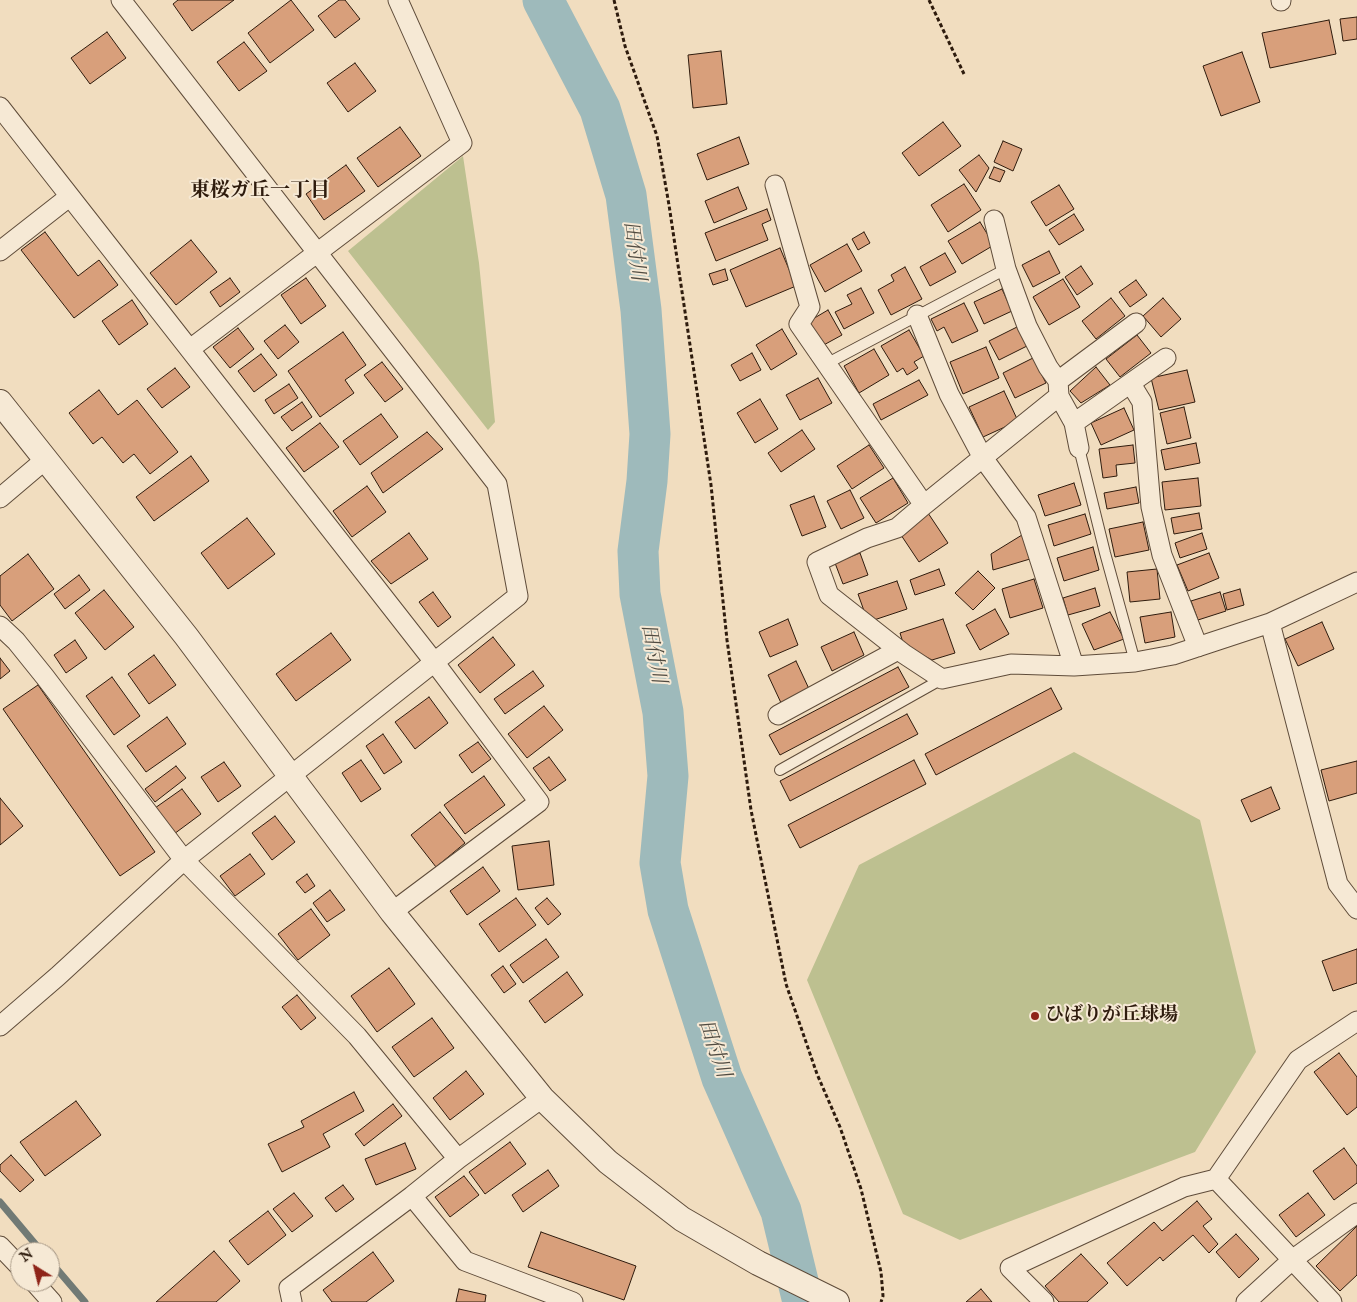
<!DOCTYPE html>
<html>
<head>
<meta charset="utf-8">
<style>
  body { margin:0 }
  #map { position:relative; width:1357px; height:1302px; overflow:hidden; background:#f1ddbf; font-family:"IM FELL English",serif }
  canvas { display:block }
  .north { position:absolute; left:10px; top:1242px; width:50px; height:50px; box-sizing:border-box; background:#f6e9d5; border:1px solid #a69785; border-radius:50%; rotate:324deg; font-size:14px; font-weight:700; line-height:20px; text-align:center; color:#2e1b0d }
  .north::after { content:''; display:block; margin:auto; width:18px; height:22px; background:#8f2418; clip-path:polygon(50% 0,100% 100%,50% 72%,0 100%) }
</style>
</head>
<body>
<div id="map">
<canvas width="1357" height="1302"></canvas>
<div class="north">N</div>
</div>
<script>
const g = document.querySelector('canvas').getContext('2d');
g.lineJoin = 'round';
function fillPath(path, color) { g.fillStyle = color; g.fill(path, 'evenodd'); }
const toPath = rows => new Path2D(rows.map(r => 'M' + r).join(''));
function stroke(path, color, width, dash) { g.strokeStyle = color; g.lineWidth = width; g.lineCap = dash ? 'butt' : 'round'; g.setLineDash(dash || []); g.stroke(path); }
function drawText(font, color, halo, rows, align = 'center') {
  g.font = font + ' "IM FELL English","Noto Serif JP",serif'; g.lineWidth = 4; g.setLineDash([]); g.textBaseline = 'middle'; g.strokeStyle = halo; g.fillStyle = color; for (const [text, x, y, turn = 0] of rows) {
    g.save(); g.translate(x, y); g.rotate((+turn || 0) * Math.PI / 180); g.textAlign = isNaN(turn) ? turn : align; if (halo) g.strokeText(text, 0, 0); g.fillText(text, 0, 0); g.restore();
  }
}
fillPath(toPath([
  [463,156,479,263,495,422,488,430,348,251],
  [1074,752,1200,820,1256,1052,1195,1152,960,1240,903,1214,807,980,859,865]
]), '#bdc090');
stroke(toPath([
  [0,1202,42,1252],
  [50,1261,85,1302]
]), '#717a75', 7);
stroke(toPath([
  [543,0,600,109,626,195,641,310,650,434,647,481,638,551,640,594,663,712,668,776,660,863,668,910,722,1078,781,1211,803,1302]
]), '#9ebabb', 41);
const building = toPath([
  [178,0,234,0,192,31,173,4,178,0],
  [291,0,314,30,270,63,248,33,291,0],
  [339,0,345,0,360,19,335,38,318,16,339,0],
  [1357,17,1357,39,1343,41,1340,19,1357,17],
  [1329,20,1336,54,1270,68,1262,33,1329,20],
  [107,32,126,58,90,84,71,58,107,32],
  [244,42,267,71,239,91,217,62,244,42],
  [721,51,727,104,693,108,688,55,721,51],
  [1242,52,1260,102,1221,116,1203,66,1242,52],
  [355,63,376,91,348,112,327,83,355,63],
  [943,122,961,146,919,176,902,153,943,122],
  [400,127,421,156,378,187,357,158,400,127],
  [739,137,749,164,707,180,697,154,739,137],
  [1003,141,1022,149,1013,171,994,162,1003,141],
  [979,155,989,168,976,192,959,170,979,155],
  [346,165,365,191,324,220,306,194,346,165],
  [994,167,1005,171,1000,182,989,178,994,167],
  [964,184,981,210,948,232,931,205,964,184],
  [1059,185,1074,209,1046,226,1031,202,1059,185],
  [738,187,747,209,714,223,705,201,738,187],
  [767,209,771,220,762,224,768,240,716,261,705,233,767,209],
  [1074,214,1084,230,1059,245,1049,230,1074,214],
  [980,222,994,245,962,264,948,241,980,222],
  [45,232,78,276,99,260,118,285,74,318,21,250,45,232],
  [864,232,870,243,858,250,852,239,864,232],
  [191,240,217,272,176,305,150,273,191,240],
  [847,244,862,271,825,292,810,265,847,244],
  [780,248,796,286,746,307,730,270,780,248],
  [1049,251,1060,273,1033,287,1022,265,1049,251],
  [945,253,956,272,930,286,920,267,945,253],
  [1081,266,1093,284,1077,295,1065,277,1081,266],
  [905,267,922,299,891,315,878,290,894,281,891,275,905,267],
  [725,269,728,280,713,285,709,274,725,269],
  [230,278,240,292,220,307,210,292,230,278],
  [306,278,326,306,301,324,281,295,306,278],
  [1063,279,1080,307,1049,325,1033,297,1063,279],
  [1136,280,1147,295,1130,307,1119,292,1136,280],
  [861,288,874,313,844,329,835,312,852,304,847,295,861,288],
  [1002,289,1012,311,984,324,974,302,1002,289],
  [1111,298,1125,316,1096,339,1082,321,1111,298],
  [1163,298,1181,319,1161,337,1143,316,1163,298],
  [132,300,148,324,119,345,102,321,132,300],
  [964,303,978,331,952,343,944,327,937,331,931,319,964,303],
  [828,310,842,335,820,347,806,323,828,310],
  [285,325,299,342,278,359,264,341,285,325],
  [1019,326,1029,345,999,360,989,341,1019,326],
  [238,328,254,349,230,368,213,347,238,328],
  [782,329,797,354,771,370,756,345,782,329],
  [909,330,924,356,914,362,918,368,907,375,903,368,897,372,881,346,909,330],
  [343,332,366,365,345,380,354,393,320,417,288,371,343,332],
  [1137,335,1151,353,1120,377,1106,359,1137,335],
  [986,347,999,378,963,394,950,362,986,347],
  [874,349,889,375,859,393,844,366,874,349],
  [752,353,761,370,740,381,731,365,752,353],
  [261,354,277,375,254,392,238,371,261,354],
  [1033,358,1046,383,1015,398,1003,373,1033,358],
  [382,362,403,389,385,402,364,375,382,362],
  [1096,367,1110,385,1081,403,1070,391,1096,367],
  [175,368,190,387,162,408,147,389,175,368],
  [1187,370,1195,402,1159,410,1151,378,1187,370],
  [818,378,832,403,800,420,786,395,818,378],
  [919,380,928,395,881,420,873,404,919,380],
  [289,384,298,398,274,414,265,400,289,384],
  [99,390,118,415,137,400,178,452,150,474,134,454,123,463,102,437,93,444,69,413,99,390],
  [1004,391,1018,421,983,437,969,407,1004,391],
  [760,399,778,429,755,443,737,413,760,399],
  [302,402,312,417,292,431,281,417,302,402],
  [1184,407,1191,438,1167,444,1160,413,1184,407],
  [1124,408,1134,430,1101,445,1091,423,1124,408],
  [381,414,398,437,360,465,343,441,381,414],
  [320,423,339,447,304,472,286,448,320,423],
  [802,430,815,449,781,472,768,453,802,430],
  [427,432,443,449,383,493,371,473,427,432],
  [1196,443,1200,463,1165,470,1161,450,1196,443],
  [869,445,884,468,852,489,837,466,869,445],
  [1133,445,1135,463,1116,465,1117,476,1103,478,1099,449,1133,445],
  [191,456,209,481,154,521,136,497,191,456],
  [893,478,908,503,876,523,860,498,893,478],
  [1198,478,1201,506,1165,510,1162,482,1198,478],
  [1074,483,1081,505,1045,516,1038,495,1074,483],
  [367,486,386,512,352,537,333,511,367,486],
  [1136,487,1139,503,1107,509,1104,493,1136,487],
  [850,490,864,518,841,529,827,501,850,490],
  [814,496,826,527,802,536,790,505,814,496],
  [928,513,948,543,919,562,899,532,928,513],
  [1199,513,1202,529,1174,534,1171,518,1199,513],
  [1085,514,1091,534,1054,546,1048,525,1085,514],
  [247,518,275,554,228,589,201,553,247,518],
  [1143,522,1149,550,1115,557,1109,529,1143,522],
  [409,533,428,559,391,584,371,561,409,533],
  [1202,533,1207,549,1180,558,1175,543,1202,533],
  [1022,535,1030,559,993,570,991,554,1022,535],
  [1093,547,1099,570,1064,581,1057,558,1093,547],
  [860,553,868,575,843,584,835,563,860,553],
  [1209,553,1219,578,1188,591,1177,565,1209,553],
  [28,554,54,589,12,621,0,605,0,576,28,554],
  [939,569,945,585,915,595,910,580,939,569],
  [1157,569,1160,599,1130,602,1127,572,1157,569],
  [978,571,995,588,973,610,955,593,978,571],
  [79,575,90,590,65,609,54,594,79,575],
  [1034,579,1043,608,1010,618,1002,589,1034,579],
  [897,581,907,609,868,622,858,594,897,581],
  [1095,588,1100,606,1068,615,1063,598,1095,588],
  [1240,589,1244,605,1227,610,1223,594,1240,589],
  [104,590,134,627,105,650,75,613,104,590],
  [433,592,451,617,438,627,419,602,433,592],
  [1220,592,1226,611,1198,620,1191,601,1220,592],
  [995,609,1009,634,980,650,966,625,995,609],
  [1110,612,1124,639,1094,650,1082,624,1110,612],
  [1171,612,1175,637,1145,643,1140,617,1171,612],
  [788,619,798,645,770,657,759,632,788,619],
  [943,619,955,653,932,660,904,646,900,633,943,619],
  [1322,622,1334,649,1298,666,1285,639,1322,622],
  [854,632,864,655,832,671,821,647,854,632],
  [331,633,351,660,296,701,276,674,331,633],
  [493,637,515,665,480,693,458,665,493,637],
  [75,640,87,658,66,673,54,655,75,640],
  [154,655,176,685,149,704,128,674,154,655],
  [0,658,10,671,0,679,0,658],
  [796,661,810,691,782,705,768,675,796,661],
  [898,667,909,687,780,755,769,735,898,667],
  [533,671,544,686,505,714,494,699,533,671],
  [112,677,140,716,114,735,86,696,112,677],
  [38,685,155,852,120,876,3,709,38,685],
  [1051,688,1062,709,936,775,925,754,1051,688],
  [429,697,448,723,415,749,395,722,429,697],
  [544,706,563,730,527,758,508,734,544,706],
  [907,714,918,734,790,801,780,781,907,714],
  [167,717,186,744,146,772,127,746,167,717],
  [383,734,402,762,384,774,366,746,383,734],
  [478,742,491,759,472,773,459,755,478,742],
  [549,757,566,780,550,791,533,768,549,757],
  [361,760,381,789,361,802,342,773,361,760],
  [914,760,926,784,800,848,788,825,914,760],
  [1357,761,1357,793,1329,801,1321,770,1357,761],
  [224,762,241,786,218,802,201,777,224,762],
  [176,766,186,778,155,802,145,789,176,766],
  [484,776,505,805,465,834,444,805,484,776],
  [1271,787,1280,809,1251,822,1241,800,1271,787],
  [182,789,201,814,174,834,155,808,182,789],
  [0,798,23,826,0,845,0,798],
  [440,812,465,843,436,867,411,835,440,812],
  [275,816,295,842,272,860,252,833,275,816],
  [549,841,554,885,518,890,512,846,549,841],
  [250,854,265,874,235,896,220,876,250,854],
  [483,867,500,891,467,915,450,891,483,867],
  [307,874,315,886,305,893,296,882,307,874],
  [330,890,345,910,327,922,313,903,330,890],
  [516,898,536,925,499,952,479,924,516,898],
  [547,898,561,914,548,925,535,908,547,898],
  [311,909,330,935,298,960,278,934,311,909],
  [546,939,559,957,523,983,510,965,546,939],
  [1357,949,1357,983,1333,991,1322,961,1357,949],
  [503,966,516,984,504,993,491,975,503,966],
  [389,968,415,1004,377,1032,351,996,389,968],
  [567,972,583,995,545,1023,529,1001,567,972],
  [297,995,316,1018,301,1030,282,1007,297,995],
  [432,1018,454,1048,414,1077,392,1047,432,1018],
  [1339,1053,1357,1077,1357,1107,1347,1115,1314,1072,1339,1053],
  [466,1071,484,1094,450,1120,433,1098,466,1071],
  [354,1092,364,1111,323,1134,330,1147,282,1172,268,1144,304,1127,301,1121,354,1092],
  [76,1101,101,1135,45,1176,20,1142,76,1101],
  [393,1104,402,1116,364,1146,355,1134,393,1104],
  [510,1142,526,1164,485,1194,469,1172,510,1142],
  [405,1143,416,1169,376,1185,365,1159,405,1143],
  [1344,1148,1357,1166,1357,1183,1334,1200,1313,1171,1344,1148],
  [11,1155,34,1180,20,1192,0,1171,0,1165,11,1155],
  [548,1170,559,1186,523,1212,512,1195,548,1170],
  [464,1176,479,1195,450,1217,435,1197,464,1176],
  [343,1185,354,1199,336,1212,325,1198,343,1185],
  [294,1193,313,1216,292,1232,273,1209,294,1193],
  [1308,1193,1325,1215,1296,1237,1279,1215,1308,1193],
  [1197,1201,1212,1219,1203,1226,1218,1244,1209,1253,1193,1235,1163,1261,1160,1257,1127,1286,1107,1263,1154,1222,1162,1231,1197,1201],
  [268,1211,286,1235,248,1265,229,1241,268,1211],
  [1357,1226,1357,1275,1340,1291,1316,1266,1357,1226],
  [541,1232,636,1266,624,1300,528,1267,541,1232],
  [1236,1234,1259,1259,1239,1278,1216,1252,1236,1234],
  [214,1251,240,1281,216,1302,156,1302,214,1251],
  [373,1252,394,1281,366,1302,332,1302,323,1290,373,1252],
  [1081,1254,1108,1283,1087,1302,1059,1302,1045,1286,1081,1254],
  [459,1289,486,1295,485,1302,456,1302,459,1289],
  [981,1289,992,1302,966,1302,981,1289]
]);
fillPath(building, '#d89f7b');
stroke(building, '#2e1b0d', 1);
const service = toPath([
  [826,364,1006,269],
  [1079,448,1105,553,1135,662],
  [780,770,942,679]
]);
const minor = toPath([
  [1281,0,1281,1],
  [0,107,435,663,539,802,392,912],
  [775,185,810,307,799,324,924,505,897,528,867,538,817,562,829,595,904,654,942,679,1011,664,1074,666,1135,662,1173,655,1270,623,1357,582],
  [994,220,1006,269,1027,326,1048,367,1058,381,1059,396,1074,423,1079,448],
  [0,251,69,197],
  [917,315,949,394,983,458,1026,517,1074,666],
  [190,349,462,143,398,0],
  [1058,381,1136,323],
  [1131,384,1142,402,1151,507,1162,555,1198,647],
  [1074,423,1166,358],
  [0,498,46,459],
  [924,505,1059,396],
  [1270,623,1338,884,1357,909],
  [0,626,16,641,45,677,184,860,357,1036,458,1159],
  [778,715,898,650],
  [0,1026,58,976,184,860,518,596,497,484,121,0],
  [1216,1179,1332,1302],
  [412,1196,465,1261,573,1302],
  [0,1246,20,1267],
  [34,1282,52,1302],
  [292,1302,289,1288,412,1196,458,1159,542,1098],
  [1044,1302,1010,1268,1184,1187,1216,1179,1298,1060,1357,1021],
  [1246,1302,1292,1260,1357,1213]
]);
const tertiary = toPath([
  [0,402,186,636,392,912,542,1098,608,1162,682,1219,758,1263,837,1302]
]);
stroke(service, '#5f4c3a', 12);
stroke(minor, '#5f4c3a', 21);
stroke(tertiary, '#5f4c3a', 26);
stroke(toPath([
  [614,0,625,46,657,136,669,205,711,485,727,640,751,810,786,984,817,1074,840,1127,861,1189,881,1272,883,1296,881,1302],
  [929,0,964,74]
]), '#2e1b0d', 3, [4, 2.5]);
stroke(service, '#f6e9d5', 10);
stroke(minor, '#f6e9d5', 19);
stroke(tertiary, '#f6e9d5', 24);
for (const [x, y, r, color] of [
  [1035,1016,5,"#8f2418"]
]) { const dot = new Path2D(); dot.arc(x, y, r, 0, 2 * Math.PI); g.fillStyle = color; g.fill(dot); stroke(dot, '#f6e9d5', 2); }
drawText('bold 19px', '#2e1b0d', '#f6e9d5', [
  ["ひばりが丘球場",1045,1016]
], 'left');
drawText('bold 20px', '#2e1b0d', '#f6e9d5', [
  ["東桜ガ丘一丁目",260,192]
]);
drawText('italic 20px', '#504b41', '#f6e9d5', [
  ["田付川",633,251,82],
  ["田付川",652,654,79],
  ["田付川",713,1049,71]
]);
</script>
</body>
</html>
